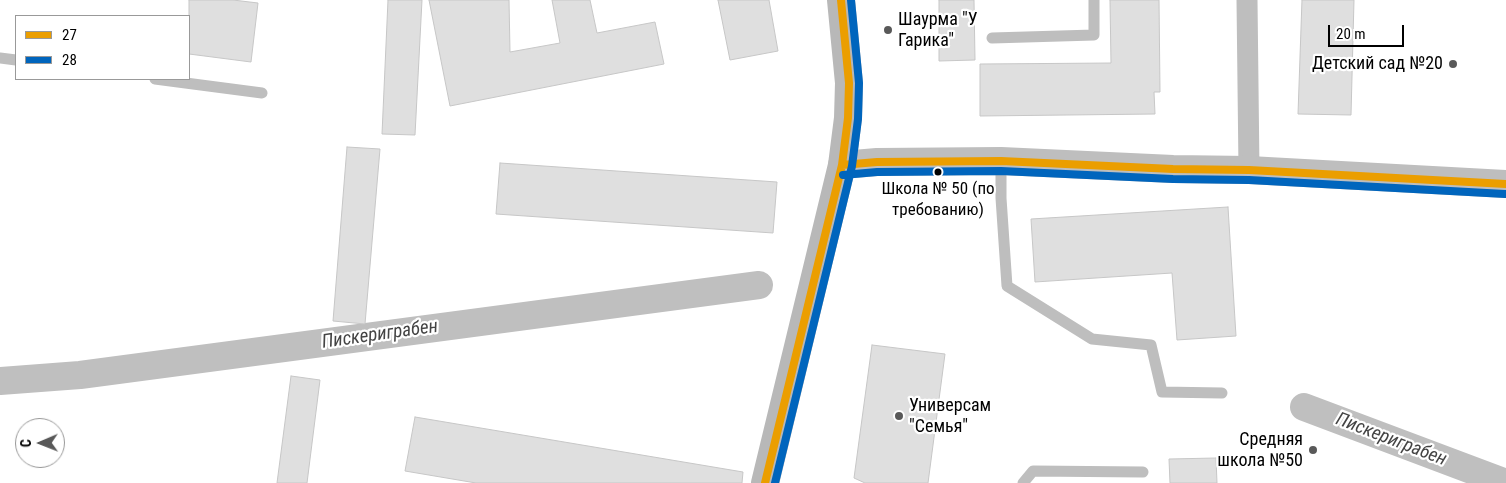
<!DOCTYPE html>
<html>
<head>
<meta charset="utf-8">
<style>
  body { margin:0 }
  #map { position:relative; width:1506px; height:483px; overflow:hidden; background:#fff; font-family:"Roboto Condensed",sans-serif }
  canvas { display:block }
  .legend { position:absolute; left:15px; top:15px; width:175px; height:65px; box-sizing:border-box; background:#fff; border:1px solid #999; margin:0; padding:6px 9px; list-style:none; font-size:15px; color:#000 }
  .legend li { display:flex; align-items:center; gap:10px; height:25px }
  .legend b { width:25px; border:1px solid #999 }
  .north { position:absolute; left:15px; top:418px; width:50px; height:50px; box-sizing:border-box; background:#fff; border:1px solid #999; border-radius:50%; rotate:269deg; font-size:14px; font-weight:700; line-height:20px; text-align:center; color:#000 }
  .north::after { content:''; display:block; margin:auto; width:18px; height:22px; background:#595959; clip-path:polygon(50% 0,100% 100%,50% 72%,0 100%) }
  .scale { position:absolute; left:1328px; top:25px; width:76px; height:22px; box-sizing:border-box; border:2px solid #000; border-top:0; padding-left:6px; font-size:15px; line-height:18px; white-space:nowrap; color:#000; -webkit-text-stroke:4px #fff; paint-order:stroke }
</style>
</head>
<body>
<div id="map">
<canvas width="1506" height="483"></canvas>
<ul class="legend">
<li><b style="height:6px;background:#eb9e00"></b>27</li>
<li><b style="height:6px;background:#0065bd"></b>28</li>
</ul>
<div class="north">С</div>
<div class="scale">20 m</div>
</div>
<script>
const g = document.querySelector('canvas').getContext('2d');
g.lineJoin = 'round';
const toPath = rows => new Path2D(rows.map(r => 'M' + r).join(''));
function stroke(path, color, width, dash) { g.strokeStyle = color; g.lineWidth = width; g.lineCap = dash ? 'butt' : 'round'; g.setLineDash(dash || []); g.stroke(path); }
function fillPath(path, color) { g.fillStyle = color; g.fill(path, 'evenodd'); }
function drawText(font, color, halo, rows, align = 'center') {
  g.font = font + ' "Roboto Condensed",sans-serif'; g.lineWidth = 4.5; g.setLineDash([]); g.textBaseline = 'middle'; g.strokeStyle = halo; g.fillStyle = color; for (const [text, x, y, turn = 0] of rows) {
    g.save(); g.translate(x, y); g.rotate((+turn || 0) * Math.PI / 180); g.textAlign = isNaN(turn) ? turn : align; if (halo) g.strokeText(text, 0, 0); g.fillText(text, 0, 0); g.restore();
  }
}
stroke(toPath([
  [0,381,80,375,759,285],
  [1304,407,1506,483]
]), '#bfbfbf', 28);
const building = toPath([
  [189,0,233,0,258,3,251,62,189,54,189,0],
  [388,0,422,0,415,135,382,134,388,0],
  [429,0,509,0,510,52,560,43,552,0,590,0,597,33,655,22,664,64,450,106,429,0],
  [718,0,769,0,778,51,730,60,718,0],
  [939,0,974,0,975,60,939,61,939,0],
  [1110,0,1159,0,1160,92,1154,92,1155,114,980,116,980,64,1111,63,1110,0],
  [1302,0,1354,0,1351,115,1298,114,1302,0],
  [347,147,380,149,365,324,333,321,347,147],
  [500,163,777,182,773,233,496,214,500,163],
  [1228,207,1236,336,1177,340,1172,273,1035,282,1031,219,1228,207],
  [872,345,945,354,928,483,865,483,854,478,872,345],
  [291,376,320,380,307,483,277,483,291,376],
  [415,417,743,472,742,483,476,483,405,471,415,417],
  [1216,458,1217,483,1170,483,1169,459,1216,458]
]);
fillPath(building, '#dfdfdf');
stroke(building, '#c7c7c7', 1);
stroke(toPath([
  [992,38,1094,35,1094,0],
  [0,58,16,60],
  [155,79,262,93],
  [1001,161,1001,198,1007,286,1092,339,1151,345,1162,392,1222,393],
  [1023,483,1033,471,1143,472]
]), '#bebebe', 11);
stroke(toPath([
  [1247,0,1249,170]
]), '#bebebe', 21);
stroke(toPath([
  [842,165,877,162,1001,161,1173,169,1249,170,1506,184]
]), '#bebebe', 28);
stroke(toPath([
  [765,483,842,165,848,118,849,83,841,0]
]), '#b8b8b8', 28);
stroke(toPath([
  [842,165,877,162,1001,161,1173,169,1249,170,1506,184],
  [765,483,842,165,848,118,849,83,841,0]
]), '#eb9e00', 8);
stroke(toPath([
  [843,175,877,172,1001,171,1173,179,1249,180,1505,194],
  [775,483,852,166,858,119,859,83,851,0]
]), '#0065bd', 8);
for (const [x, y, r, color] of [
  [888,30,5,"#595959"],
  [1453,64,5,"#595959"],
  [938,172,4.5,"#000"],
  [899,416,5,"#595959"],
  [1313,450,5,"#595959"]
]) { const dot = new Path2D(); dot.arc(x, y, r, 0, 2 * Math.PI); g.fillStyle = color; g.fill(dot); stroke(dot, '#fff', 2); }
drawText('17px', '#000', '#fff', [
  ["Школа № 50 (по",938,190],
  ["требованию)",938,211]
]);
drawText('18px', '#000', '#fff', [
  ["Шаурма \"У",898,20],
  ["Гарика\"",898,41],
  ["Детский сад №20",1443,64,"right"],
  ["Универсам",909,406],
  ["\"Семья\"",909,427],
  ["Средняя",1303,440,"right"],
  ["школа №50",1303,461,"right"]
], 'left');
drawText('italic 19px', '#444', '#fff', [
  ["Пискериграбен",380,335,-8],
  ["Пискериграбен",1391,440,21]
]);
</script>
</body>
</html>
